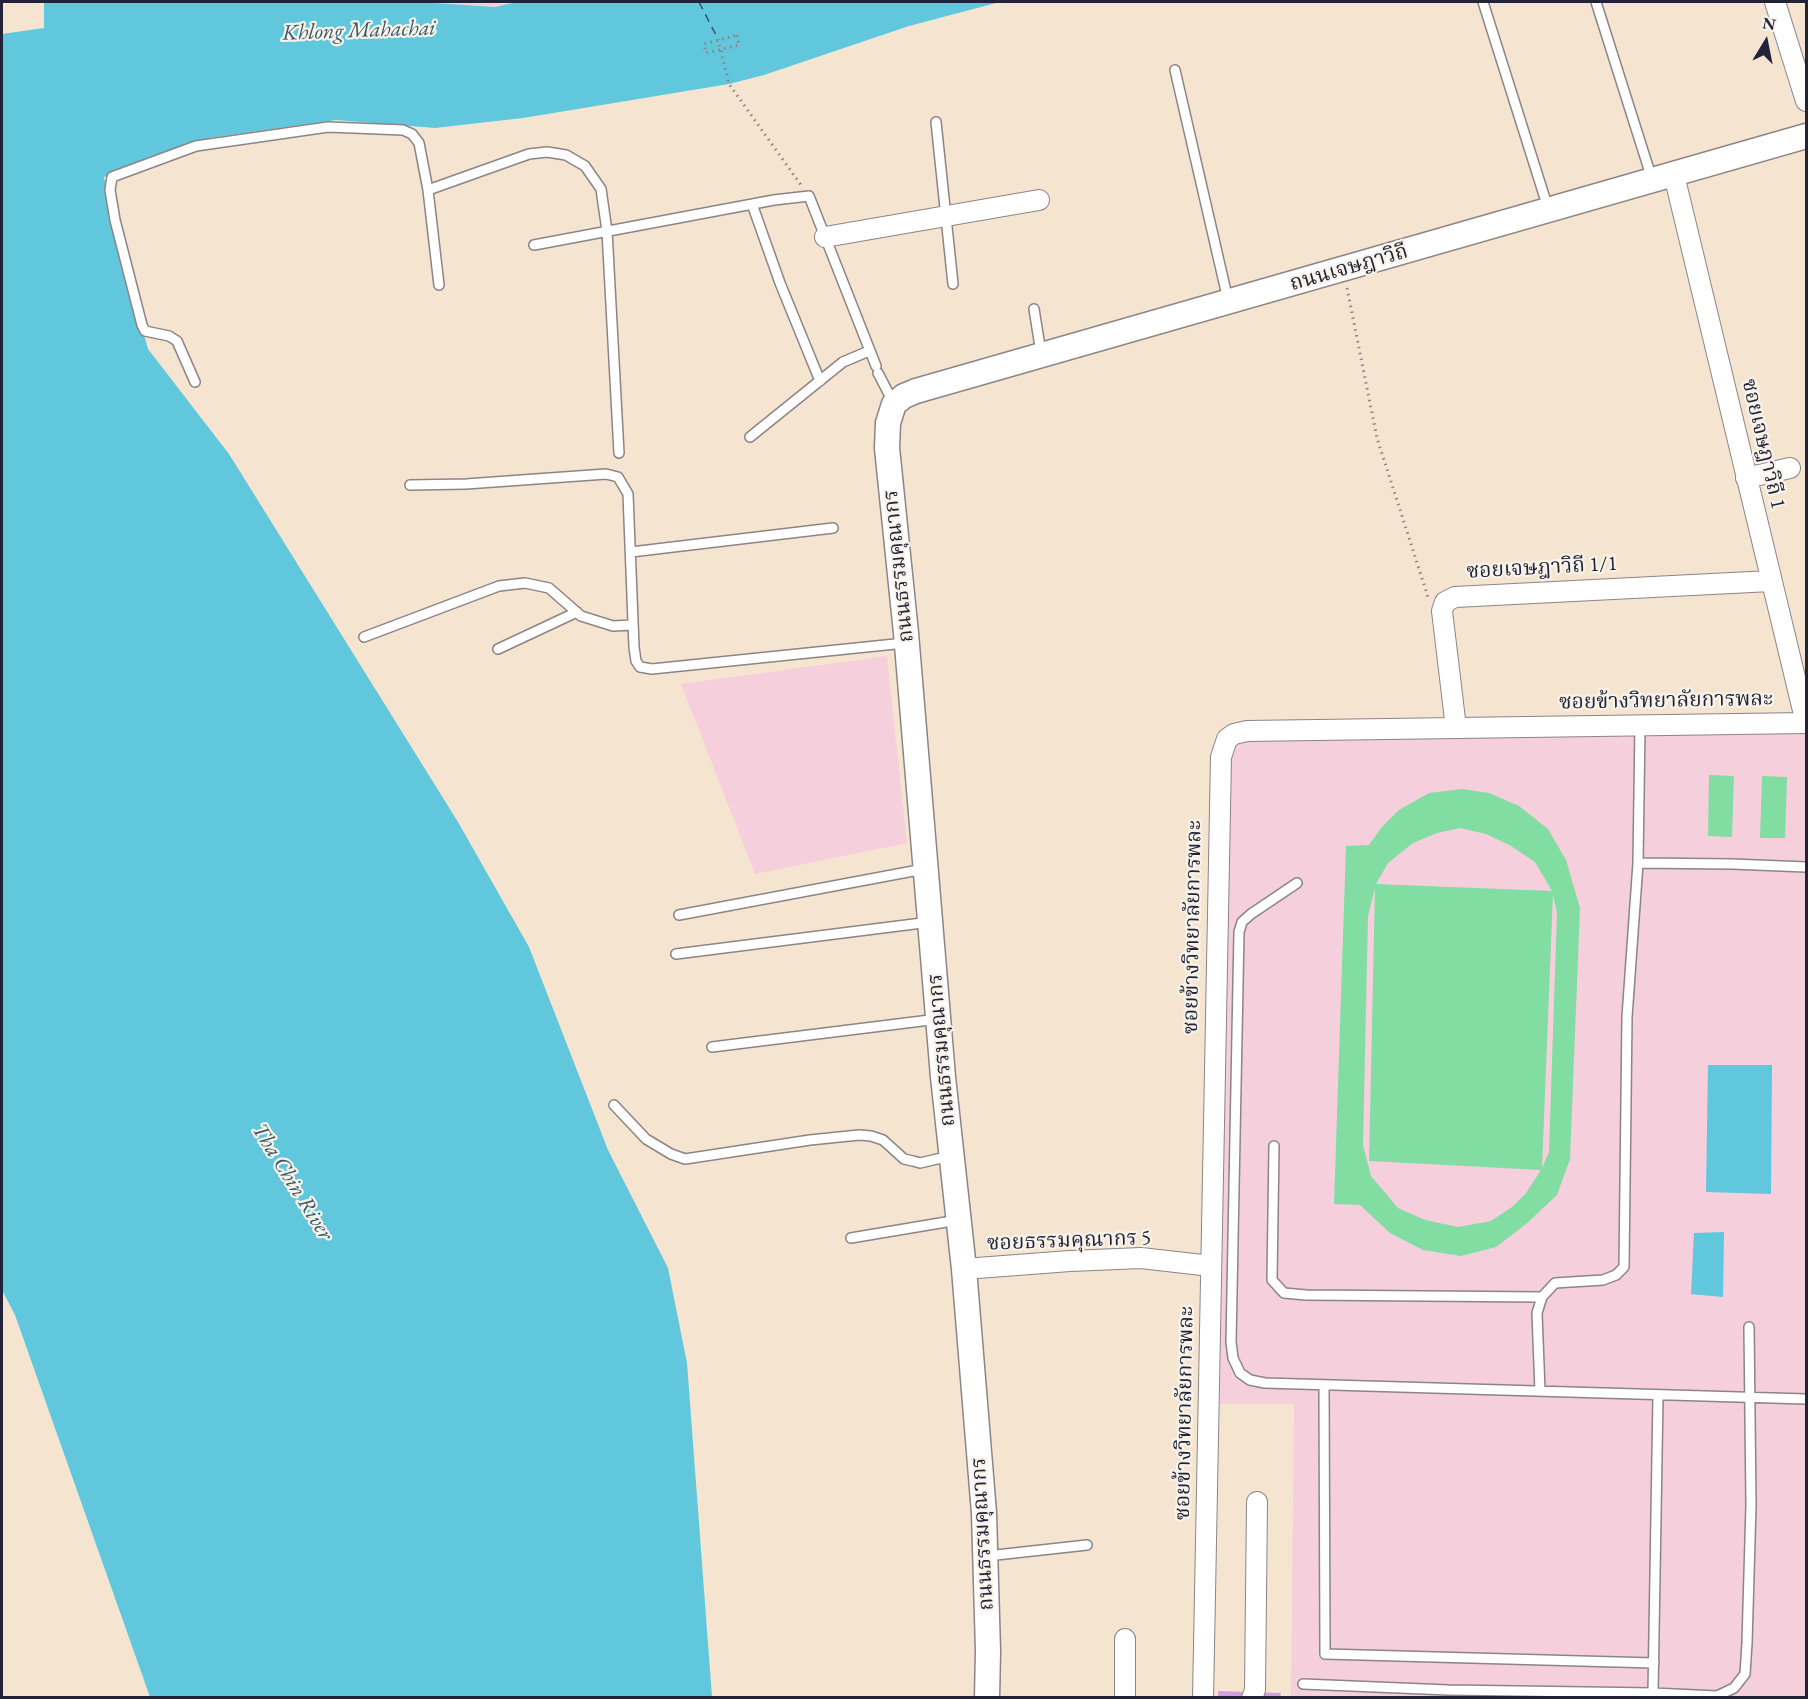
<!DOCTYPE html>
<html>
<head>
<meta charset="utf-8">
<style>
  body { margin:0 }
  #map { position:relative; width:1808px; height:1699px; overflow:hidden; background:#f5e5d0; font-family:"EB Garamond",serif }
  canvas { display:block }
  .frame { position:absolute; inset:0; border:3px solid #22223b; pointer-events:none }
  .north { position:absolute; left:1736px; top:12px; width:60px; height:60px; -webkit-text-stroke:4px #f7f3e8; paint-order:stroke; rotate:10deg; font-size:16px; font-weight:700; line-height:24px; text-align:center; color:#22223b }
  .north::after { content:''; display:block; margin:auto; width:21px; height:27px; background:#22223b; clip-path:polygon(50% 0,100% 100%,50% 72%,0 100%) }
</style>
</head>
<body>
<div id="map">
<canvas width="1808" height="1699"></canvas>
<div class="frame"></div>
<div class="north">N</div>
</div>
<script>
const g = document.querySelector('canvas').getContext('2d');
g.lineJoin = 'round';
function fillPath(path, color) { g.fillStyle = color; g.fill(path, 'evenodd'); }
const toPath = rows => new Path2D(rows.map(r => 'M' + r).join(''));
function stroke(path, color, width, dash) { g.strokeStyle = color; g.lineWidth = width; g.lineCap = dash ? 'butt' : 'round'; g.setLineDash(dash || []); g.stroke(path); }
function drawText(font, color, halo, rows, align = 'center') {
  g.font = font + ' "EB Garamond","Noto Serif Thai",serif'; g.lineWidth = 4.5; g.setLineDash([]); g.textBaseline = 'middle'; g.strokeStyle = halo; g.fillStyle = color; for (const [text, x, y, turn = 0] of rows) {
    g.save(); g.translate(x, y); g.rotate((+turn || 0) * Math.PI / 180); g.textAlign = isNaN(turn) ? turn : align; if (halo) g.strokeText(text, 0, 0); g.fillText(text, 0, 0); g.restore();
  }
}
fillPath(toPath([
  [420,2,517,2,495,7],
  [887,656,907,843,755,874,681,684],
  [1806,733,1806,1697,1291,1697,1294,1404,1220,1404,1230,751,1237,740]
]), '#f5cfdc');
fillPath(toPath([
  [1709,775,1734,776,1732,837,1708,836],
  [1762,776,1787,777,1785,838,1760,838],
  [1462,789,1489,793,1519,806,1548,829,1566,860,1580,908,1570,1159,1557,1195,1526,1224,1496,1247,1461,1256,1423,1250,1390,1233,1360,1205,1334,1204,1346,846,1369,845,1381,828,1399,810,1429,793],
  [1460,828,1486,834,1511,846,1535,862,1552,891,1376,884,1388,863,1413,843,1437,833],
  [1375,888,1369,1161,1541,1170,1526,1193,1512,1207,1491,1221,1458,1227,1425,1220,1398,1208,1371,1176,1363,1145,1368,916],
  [1553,894,1557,913,1549,1152,1542,1168]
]), '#82dda3');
fillPath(toPath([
  [44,2,420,2,495,7,517,2,1000,2,909,26,764,75,729,84,523,118,435,128,336,120,209,138,104,177,118,243,148,349,229,454,458,822,529,947,608,1150,668,1268,687,1363,712,1697,150,1697,15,1315,2,1290,2,34,44,28],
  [1708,1065,1772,1065,1771,1194,1706,1192],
  [1724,1232,1723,1297,1691,1294,1694,1233]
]), '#60c7dd');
stroke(toPath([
  [699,2,718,39]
]), '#35546c', 1.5, [8, 6]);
fillPath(toPath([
  [1218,1691,1281,1693,1280,1698,1218,1698]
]), '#d4a0dc');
const service = toPath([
  [1483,2,1548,208],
  [1596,2,1652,179],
  [1175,70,1228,300],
  [936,122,953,284],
  [752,204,780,283,820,381],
  [534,245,774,200,809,196,876,366],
  [439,285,428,190,529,154,547,152,566,155,585,166,601,189,607,231,619,453],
  [1034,309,1041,353],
  [878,373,893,402],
  [195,382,177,341,169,336,145,331,142,325,115,220,110,190,112,177,196,146,328,127,403,130,412,134,419,143,428,190],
  [750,437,843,362,869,351],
  [410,485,466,484,606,474,618,477,628,494,634,647,636,661,640,667,652,669,905,643],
  [631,552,833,528],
  [364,637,499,586,525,583,549,588,581,616,613,626,633,625],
  [498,649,577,612],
  [1638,863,1732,864,1806,867],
  [1297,883,1251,914,1242,922,1239,932,1231,1342,1233,1358,1240,1373,1250,1380,1265,1383,1806,1399],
  [679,915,924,869],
  [676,954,930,922],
  [712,1047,938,1019],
  [614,1105,646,1139,671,1154,685,1159,810,1140,859,1135,871,1136,883,1140,904,1159,913,1161,920,1163,950,1156],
  [1274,1146,1272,1280,1284,1293,1306,1295,1542,1297],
  [851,1238,958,1220],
  [1324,1385,1325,1654,1654,1663],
  [1540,1391,1537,1313,1542,1297,1555,1283,1603,1280,1616,1275,1624,1267,1627,1017,1638,863,1640,725],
  [987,1556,1087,1545],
  [1303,1684,1448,1690,1653,1693,1717,1696,1734,1688,1745,1674,1747,1643,1751,1505,1749,1327],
  [1653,1693,1658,1396]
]);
const minor = toPath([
  [1775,2,1806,101],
  [1674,175,1806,723],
  [825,237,1039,200],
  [1746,478,1790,468],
  [1456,728,1442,611,1445,602,1455,597,1771,581],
  [964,1269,1070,1261,1141,1258,1211,1266],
  [1125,1698,1125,1639],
  [1203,1698,1221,757,1227,739,1234,734,1247,731,1806,723],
  [1252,1698,1255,1690,1257,1502]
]);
const tertiary = toPath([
  [987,1698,988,1651,984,1513,964,1269,943,1077,906,633,887,448,888,423,894,404,904,396,916,391,1806,136]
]);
stroke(service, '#8c8486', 12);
stroke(minor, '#8c8486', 22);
stroke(tertiary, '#8c8486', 27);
stroke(toPath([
  [737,35,739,45,706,53,704,44,737,35],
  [718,39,729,84,801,185],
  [1347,288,1377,438,1428,597]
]), '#8c8486', 3, [1.5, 4.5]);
stroke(service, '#fff', 9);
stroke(minor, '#fff', 20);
stroke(tertiary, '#fff', 24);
drawText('21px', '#22223b', '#f7f3e8', [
  ["ถนนเจษฎาวิถี",1349,268,-16],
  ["ซอยเจษฎาวิถี 1",1763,444,77],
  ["ถนนธรรมคุณากร",899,566,-96],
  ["ซอยเจษฎาวิถี 1/1",1542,568,-3],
  ["ซอยข้างวิทยาลัยการพละ",1666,701,-1],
  ["ซอยข้างวิทยาลัยการพละ",1193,927,-89],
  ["ถนนธรรมคุณากร",942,1050,-95],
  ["ซอยธรรมคุณากร 5",1069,1241,-2],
  ["ซอยข้างวิทยาลัยการพละ",1185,1413,-89],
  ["ถนนธรรมคุณากร",983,1534,-93]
]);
drawText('italic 22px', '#35546c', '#f7f3e8', [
  ["Khlong Mahachai",359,31,-2],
  ["Tha Chin River",292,1182,58]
]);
</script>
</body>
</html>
